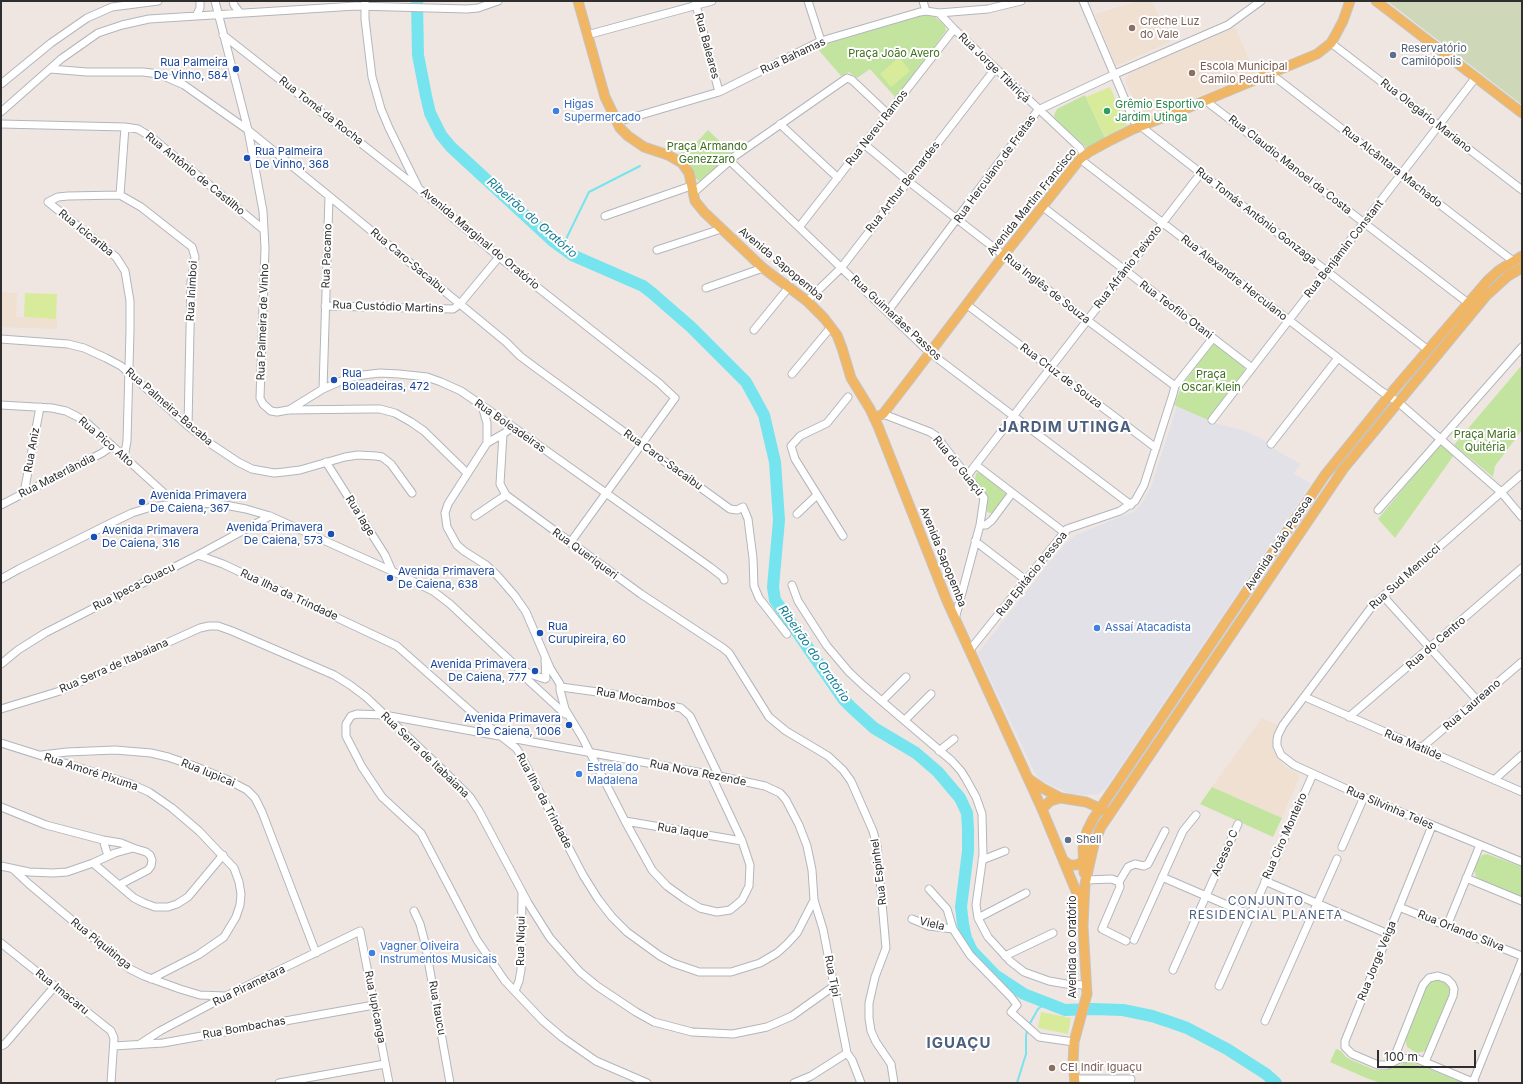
<!DOCTYPE html>
<html>
<head>
<meta charset="utf-8">
<style>
  body { margin:0 }
  #map { position:relative; width:1523px; height:1084px; overflow:hidden; background:#efe6e1; font-family:Inter,sans-serif }
  canvas { display:block }
  .frame { position:absolute; inset:0; border:2px solid #2e2e2e; pointer-events:none }
  .scale { position:absolute; left:1377px; top:1050px; width:99px; height:18px; box-sizing:border-box; border:2px solid #2e2e2e; border-top:0; padding-left:5px; font-size:12px; line-height:14px; white-space:nowrap; color:#2e2e2e; -webkit-text-stroke:3px #fff; paint-order:stroke }
</style>
</head>
<body>
<div id="map">
<canvas width="1523" height="1084"></canvas>
<div class="frame"></div>
<div class="scale">100 m</div>
</div>
<script>
const g = document.querySelector('canvas').getContext('2d');
g.lineJoin = 'round';
function fillPath(path, color) { g.fillStyle = color; g.fill(path, 'evenodd'); }
const toPath = rows => new Path2D(rows.map(r => 'M' + r).join(''));
function stroke(path, color, width, dash) { g.strokeStyle = color; g.lineWidth = width; g.lineCap = dash ? 'butt' : 'round'; g.setLineDash(dash || []); g.stroke(path); }
function drawText(font, color, halo, rows, align = 'center') {
  g.font = font + ' Inter,sans-serif'; g.lineWidth = 4; g.setLineDash([]); g.textBaseline = 'middle'; g.strokeStyle = halo; g.fillStyle = color; for (const [text, x, y, turn = 0] of rows) {
    g.save(); g.translate(x, y); g.rotate((+turn || 0) * Math.PI / 180); g.textAlign = isNaN(turn) ? turn : align; if (halo) g.strokeText(text, 0, 0); g.fillText(text, 0, 0); g.restore();
  }
}
fillPath(toPath([
  [1177,406,1217,424,1243,430,1266,441,1274,449,1300,464,1294,473,1311,484,1106,788,1098,794,1085,795,1071,794,1052,786,1041,780,1035,773,978,653,1049,563,1067,542,1076,535,1135,511,1143,502,1151,487]
]), '#e2e1e8');
fillPath(toPath([
  [1139,1,1152,1,1170,42,1116,66,1095,14],
  [1235,27,1255,73,1148,118,1141,116,1126,83,1126,79,1129,73],
  [1,292,17,293,16,317,57,319,57,329,1,327],
  [1262,718,1278,725,1273,738,1273,745,1277,757,1286,767,1299,774,1299,778,1282,818,1212,787]
]), '#efe0d1');
fillPath(toPath([
  [924,15,935,17,945,25,946,31,896,98,870,69,857,78,849,72,841,76,817,48,826,44],
  [1085,95,1106,140,1090,148,1087,148,1055,119,1054,115,1057,109],
  [708,130,733,154,702,181,699,181,694,177,687,162,677,155,692,147],
  [1213,345,1217,345,1244,367,1245,370,1208,420,1174,405,1182,385],
  [1522,365,1522,430,1495,466,1493,477,1454,445],
  [1441,443,1454,455,1395,538,1378,519],
  [980,472,984,474,1006,494,1005,497,993,514,987,512,987,499,975,480,976,473],
  [1212,787,1282,818,1273,837,1200,804],
  [1487,854,1522,867,1522,898,1481,881,1476,877,1474,869,1478,860,1482,855],
  [1434,979,1443,981,1447,984,1450,988,1450,994,1428,1048,1425,1051,1417,1053,1407,1047,1405,1037,1426,986,1429,982],
  [1336,1049,1341,1051,1346,1057,1349,1059,1375,1070,1385,1070,1405,1063,1411,1062,1464,1083,1381,1083,1366,1078,1330,1062]
]), '#c3e49f');
fillPath(toPath([
  [1387,1,1522,1,1522,105]
]), '#ced8b8');
fillPath(toPath([
  [899,57,910,71,891,87,880,74],
  [1110,87,1127,125,1105,137,1086,97],
  [25,293,57,294,56,319,24,317],
  [1041,1012,1071,1018,1068,1034,1038,1028]
]), '#d7eb9b');
stroke(toPath([
  [567,251,567,237,589,192,640,166],
  [1029,1025,1038,1009,1046,1003],
  [1017,1083,1026,1054,1026,1037,1027,1029]
]), '#76e4ee', 2);
stroke(toPath([
  [417,1,418,55,426,96,430,113,441,135,451,147,554,242,572,255,643,286,652,293,691,327,746,382,764,415,775,462,779,520,773,587,775,600,844,700,852,708,874,728,916,753,938,772,960,798,967,813,968,829,968,851,961,907,963,924,966,938,972,951,995,975,1024,994,1065,1010,1092,1009,1123,1010,1152,1016,1170,1022,1187,1028,1227,1049,1266,1074,1276,1083]
]), '#76e4ee', 12);
const minor = toPath([
  [215,1,248,130,263,211,265,248,260,398,263,404,271,411,277,412,288,410,370,409,380,409,395,413,411,422,424,431,467,473],
  [233,1,234,5,240,13],
  [365,1,365,19,372,77,381,109,389,128,418,187],
  [695,1,719,92],
  [808,1,821,41],
  [923,1,926,11],
  [1083,1,1134,121,1428,350],
  [939,13,954,29,1080,148,1084,156],
  [196,16,200,8,200,1],
  [223,35,418,188,499,257,589,328,659,383,675,398,570,543],
  [587,35,712,1],
  [1331,43,1522,190],
  [50,69,87,72,143,72,159,74,184,85,248,130,340,205,506,342,520,356,536,368,730,509,737,510,743,507,748,519,753,558,754,586,759,598,787,634],
  [1271,74,1513,261],
  [1,84,51,43,87,18,112,7,158,1],
  [1206,101,1468,303],
  [1,112,61,59,98,33,122,25,149,19,356,6,467,9,478,8,498,1],
  [617,122,719,92,821,41,920,12,926,11,939,13,988,9,1021,1],
  [1,124,125,127,138,129,151,137,264,230],
  [780,124,838,178],
  [864,144,908,181,1087,320,1175,386],
  [1080,159,1381,391,1398,402,1501,492,1522,517],
  [730,161,929,352,1131,505],
  [693,193,735,156,847,78,852,80,888,114],
  [120,195,125,127],
  [1043,207,1252,368],
  [605,216,691,186],
  [800,226,954,29],
  [657,250,721,229],
  [706,288,763,268],
  [807,301,841,268,995,69],
  [966,304,1156,448],
  [325,306,453,309,460,304,499,257],
  [888,311,1038,110,1115,74,1228,25,1261,1],
  [754,330,789,287],
  [1,339,68,344,84,348,106,358,121,366,188,426,211,444,238,462,252,469,274,473,284,472,300,470,345,457,358,455,376,456,382,457,391,464,412,493],
  [792,374,831,327],
  [323,389,329,196],
  [1,405,52,408,66,411,76,416,86,422,175,503],
  [482,406,487,423,487,443,448,504,445,513,447,527,457,545,464,551,486,565,496,574,515,596,526,612,550,668,560,684,560,690,565,709,582,737,625,821,652,870,667,886,685,899,700,908,717,912,730,910,742,900,749,886,750,865,742,841,711,775],
  [289,410,323,389,348,378,363,375,380,373,399,374,427,377,441,382,461,391,513,427,710,567,723,577,724,580],
  [883,414,930,432,936,436,984,498,980,525,955,619],
  [1212,420,1476,77],
  [513,427,503,434,500,484,506,495,641,594,723,648,729,653,769,717,786,731,828,756,843,770,851,781,873,831,877,846,886,948,875,977,869,1003,869,1018,871,1031,876,1042,891,1064,894,1083],
  [487,443,503,434],
  [1271,444,1338,358],
  [124,458,127,441,130,330,130,301,125,271,116,257,48,202,58,197,68,196,120,195,141,207,192,247,195,257,191,282,188,426],
  [326,462,385,555,392,571],
  [976,465,1065,533],
  [1522,474,1373,605,1283,725,1278,735,1277,740,1277,746,1281,755,1294,765,1364,797,1522,862],
  [967,476,1201,173],
  [24,493,40,407],
  [1,505,102,453,112,446],
  [1378,510,1522,347],
  [797,514,817,495],
  [475,516,506,495],
  [980,525,986,525,992,520,1012,493],
  [843,536,795,459,791,446,800,436,827,423,848,397],
  [975,541,1027,581],
  [198,555,223,564,397,646,483,722,516,748,520,754,583,875,598,899,612,917,627,932,660,956,673,963,699,972,731,972,760,963,777,953,787,944,797,933,814,900],
  [1,579,19,569,111,523,132,513,151,507,189,502,225,505,246,509,270,516,394,572,433,591,450,604,516,666,528,680,565,714],
  [792,585,798,601,814,626,827,646,849,672,864,686,952,761,961,771,966,779,976,797,982,814,983,855,976,905,978,918,988,937,1010,961,1024,972,1049,981,1066,984,1087,985],
  [1383,596,1477,700],
  [969,651,1067,529,1120,511,1135,501,1144,485,1173,394,1175,386,1213,338],
  [545,660,546,678],
  [1,664,18,650,45,633,198,555,270,516],
  [521,669,530,674,545,679],
  [561,687,612,694,681,708,690,716,719,776],
  [1305,697,1522,792],
  [882,701,906,677],
  [1,709,60,691,200,628,209,626,218,626,232,631,334,675,350,685,366,697,444,771,470,797,479,811,528,903,550,938,580,972,597,986,636,1012,654,1022,692,1032,733,1034,767,1027,792,1016,834,986],
  [1349,717,1522,568],
  [905,720,931,694],
  [1,743,131,784,149,792,172,808,199,831,234,868,239,882,241,894,240,905,236,917,224,937,198,955,151,979],
  [1421,748,1522,662],
  [939,751,954,739],
  [42,755,67,752,115,750,151,753,168,757,194,766,228,780,247,790,255,798,262,812,316,953],
  [1494,780,1522,755],
  [1,807,46,825,103,840,121,843,133,848],
  [625,821,742,841],
  [1432,826,1345,1041,1345,1047,1352,1054,1378,1065,1388,1065,1399,1059,1415,1058,1475,1083],
  [103,840,108,856],
  [1342,847,1364,797],
  [982,860,1005,851],
  [93,863,115,853,133,848,146,852,150,855,152,860,151,866,148,870,119,885],
  [1,866,29,872,53,873,67,872,93,863,134,898,144,903,155,907,168,907,177,904,188,897,223,855],
  [13,869,29,884,130,969,144,976,180,989,200,995,225,996],
  [1162,877,1250,915],
  [1466,878,1522,901],
  [1086,880,1112,879,1119,882,1120,887,1102,929,1126,941],
  [1265,881,1388,934],
  [1119,882,1128,867,1135,864,1144,866,1148,864,1165,831],
  [929,889,947,909,953,929,970,955,1011,997,1017,1005,1011,1012,1039,1037,1074,1042],
  [1399,907,1522,956],
  [414,911,420,924,425,943,450,1083],
  [978,918,1026,893],
  [912,919,929,926,953,929],
  [1447,926,1480,845],
  [1134,940,1183,831,1196,815],
  [1,943,111,1031,114,1038,111,1083],
  [1005,956,1053,933],
  [1173,970,1238,824],
  [1219,986,1313,774],
  [515,991,519,981,521,970,522,892],
  [1265,1021,1337,859],
  [140,1044,160,1031,226,996,360,931,389,1083],
  [1,1046,5,1044,55,986],
  [114,1046,163,1043,374,1005],
  [1392,1063,1423,985,1429,978,1438,976,1447,979,1452,984,1454,989,1453,996,1425,1062],
  [1074,1079,1131,1079],
  [1473,1082,1522,960],
  [279,1083,385,1064],
  [647,1083,596,1061,563,1038,543,1021,505,981,477,940,421,833,382,797,362,767,346,736,346,724,351,716,357,714,384,715,719,776,765,786,780,793,786,800,799,825,807,846,812,870,814,900,823,929,847,1053,852,1060,861,1083],
  [794,1083,811,1076,847,1053]
]);
const major = toPath([
  [578,1,605,97,620,128,628,136,644,147,668,155,682,163,689,173,695,201,704,212,763,268,807,301,824,318,837,335,842,348,851,378,870,409,878,426,947,601,1042,809,1083,908],
  [1376,1,1522,113],
  [874,418,883,414,910,379,1004,255,1080,159,1089,152,1111,140,1133,129,1185,109,1317,54,1331,43,1335,36,1343,21,1350,1],
  [1029,779,1042,788,1061,798,1086,802,1104,810],
  [1042,809,1050,801,1061,798],
  [1064,861,1070,865,1076,865,1088,860],
  [1084,873,1083,848,1087,831,1093,819,1325,475,1397,386,1488,280,1498,271,1522,256],
  [1075,1083,1073,1063,1074,1042,1087,994,1083,926,1085,884,1094,844,1101,827,1344,468,1486,296,1508,276,1522,268]
]);
stroke(minor, '#b1b6be', 9);
stroke(major, '#c4c4c4', 11);
stroke(minor, '#fff', 7);
stroke(major, '#f0b664', 9);
for (const [x, y, r, color] of [
  [1132,28,4,"#8d6e63"],
  [1393,55,4,"#5c6f8a"],
  [236,69,4,"#1a4fb4"],
  [1192,73,4,"#8d6e63"],
  [556,111,4,"#3f7fe0"],
  [1107,111,4,"#2e9e5b"],
  [247,158,4,"#1a4fb4"],
  [334,380,4,"#1a4fb4"],
  [142,502,4,"#1a4fb4"],
  [331,534,4,"#1a4fb4"],
  [94,537,4,"#1a4fb4"],
  [390,578,4,"#1a4fb4"],
  [1097,628,4,"#3f7fe0"],
  [540,633,4,"#1a4fb4"],
  [535,671,4,"#1a4fb4"],
  [569,725,4,"#1a4fb4"],
  [579,774,4,"#3f7fe0"],
  [1068,840,4,"#5c6f8a"],
  [372,953,4,"#3f7fe0"],
  [1052,1068,4,"#8d6e63"]
]) { const dot = new Path2D(); dot.arc(x, y, r, 0, 2 * Math.PI); g.fillStyle = color; g.fill(dot); stroke(dot, '#fff', 1.5); }
drawText('11px', '#785e54', '#fff', [
  ["Creche Luz",1140,22],
  ["do Vale",1140,35],
  ["Escola Municipal",1200,67],
  ["Camilo Pedutti",1200,80],
  ["CEI Indir Iguaçu",1060,1068]
], 'left');
drawText('11px', '#2e2e2e', '#fff', [
  ["Rua Baleares",707,46,75],
  ["Rua Bahamas",793,56,-25],
  ["Rua Jorge Tibiriçá",994,68,44],
  ["Rua Tomé da Rocha",321,111,38],
  ["Rua Olegário Mariano",1426,116,38],
  ["Rua Nereu Ramos",877,128,-52],
  ["Rua Claudio Manoel da Costa",1290,165,38],
  ["Rua Alcântara Machado",1392,167,38],
  ["Rua Herculano de Freitas",995,169,-54],
  ["Rua Antônio de Castilho",195,174,39],
  ["Rua Arthur Bernardes",903,187,-52],
  ["Avenida Martim Francisco",1032,202,-51],
  ["Rua Tomás Antônio Gonzaga",1256,216,38],
  ["Rua Icicariba",86,233,39],
  ["Avenida Marginal do Oratório",480,239,40],
  ["Rua Benjamin Constant",1344,249,-52],
  ["Rua Pacamo",327,256,-88],
  ["Rua Caro-Sacaibu",408,261,40],
  ["Avenida Sapopemba",781,264,40],
  ["Rua Afrânio Peixoto",1128,267,-52],
  ["Rua Alexandre Herculano",1234,278,38],
  ["Rua Inglês de Souza",1047,289,38],
  ["Rua Inimboi",192,291,-87],
  ["Rua Custódio Martins",388,307,2],
  ["Rua Teofilo Otani",1176,310,37],
  ["Rua Guimarães Passos",896,318,43],
  ["Rua Palmeira de Vinho",263,322,-88],
  ["Rua Cruz de Souza",1061,376,37],
  ["Rua Palmeira-Bacaba",169,407,41],
  ["Rua Boleadeiras",510,426,35],
  ["Rua Pico Alto",106,442,41],
  ["Rua Aniz",32,450,-80],
  ["Rua Caro-Sacaibu",663,460,36],
  ["Rua do Guaçú",958,466,51],
  ["Rua Materlândia",57,476,-27],
  ["Rua Iage",360,516,58],
  ["Avenida João Pessoa",1279,543,-56],
  ["Rua Queriqueri",585,554,36],
  ["Avenida Sapopemba",943,557,68],
  ["Rua Epitácio Pessoa",1032,574,-51],
  ["Rua Sud Menucci",1405,577,-42],
  ["Rua Ipeca-Guacu",134,587,-27],
  ["Rua Ilha da Trindade",289,595,25],
  ["Rua do Centro",1436,643,-41],
  ["Rua Serra de Itabaiana",114,666,-24],
  ["Rua Mocambos",636,699,11],
  ["Rua Laureano",1472,705,-41],
  ["Rua Matilde",1413,745,23],
  ["Rua Serra de Itabaiana",425,755,44],
  ["Rua Amoré Pixuma",91,772,18],
  ["Rua Iupicai",208,773,22],
  ["Rua Nova Rezende",698,773,11],
  ["Rua Ilha da Trindade",544,801,62],
  ["Rua Silvinha Teles",1390,808,23],
  ["Rua Iaque",683,831,9],
  ["Rua Ciro Monteiro",1285,836,-66],
  ["Acesso C",1225,853,-66],
  ["Rua Espinhel",879,872,-97],
  ["Viela",932,924,13],
  ["Rua Orlando Silva",1461,931,22],
  ["Rua Niqui",521,941,-89],
  ["Rua Piquitinga",101,944,39],
  ["Avenida do Oratório",1073,947,-90],
  ["Rua Jorge Veiga",1377,961,-68],
  ["Rua Tipi",832,976,79],
  ["Rua Pirametara",249,986,-26],
  ["Rua Imacaru",62,992,39],
  ["Rua Iupicanga",375,1007,79],
  ["Rua Itaucu",437,1008,80],
  ["Rua Bombachas",244,1028,-10]
]);
drawText('11px', '#4e5e75', '#fff', [
  ["Reservatório",1401,49],
  ["Camilópolis",1401,62],
  ["Shell",1076,840]
], 'left');
drawText('11px', '#3b6d1c', '#fff', [
  ["Praça João Avero",894,54],
  ["Praça Armando",707,147],
  ["Genezzaro",707,160],
  ["Praça",1211,375],
  ["Oscar Klein",1211,388],
  ["Praça Maria",1485,435],
  ["Quitéria",1485,448]
]);
drawText('11px', '#164399', '#fff', [
  ["Rua Palmeira",228,63,"right"],
  ["De Vinho, 584",228,76,"right"],
  ["Rua Palmeira",255,152],
  ["De Vinho, 368",255,165],
  ["Rua",342,374],
  ["Boleadeiras, 472",342,387],
  ["Avenida Primavera",150,496],
  ["De Caiena, 367",150,509],
  ["Avenida Primavera",323,528,"right"],
  ["De Caiena, 573",323,541,"right"],
  ["Avenida Primavera",102,531],
  ["De Caiena, 316",102,544],
  ["Avenida Primavera",398,572],
  ["De Caiena, 638",398,585],
  ["Rua",548,627],
  ["Curupireira, 60",548,640],
  ["Avenida Primavera",527,665,"right"],
  ["De Caiena, 777",527,678,"right"],
  ["Avenida Primavera",561,719,"right"],
  ["De Caiena, 1006",561,732,"right"]
], 'left');
drawText('11px', '#366cbe', '#fff', [
  ["Higas",564,105],
  ["Supermercado",564,118],
  ["Assaí Atacadista",1105,628],
  ["Estrela do",587,768],
  ["Madalena",587,781],
  ["Vagner Oliveira",380,947],
  ["Instrumentos Musicais",380,960]
], 'left');
drawText('11px', '#27864d', '#fff', [
  ["Grêmio Esportivo",1115,105],
  ["Jardim Utinga",1115,118]
], 'left');
drawText('italic 12px', '#0f7d93', '#fff', [
  ["Ribeirão do Oratório",532,218,41],
  ["Ribeirão do Oratório",814,654,55]
]);
g.letterSpacing = '1px';
drawText('12px', '#4d5f7f', '#fff', [
  ["CONJUNTO",1266,901],
  ["RESIDENCIAL PLANETA",1266,915]
]);
g.letterSpacing = '0px';
g.letterSpacing = '1px';
drawText('bold 15px', '#4d5f7f', '#fff', [
  ["JARDIM UTINGA",1065,427],
  ["IGUAÇU",959,1043]
]);
g.letterSpacing = '0px';
</script>
</body>
</html>
